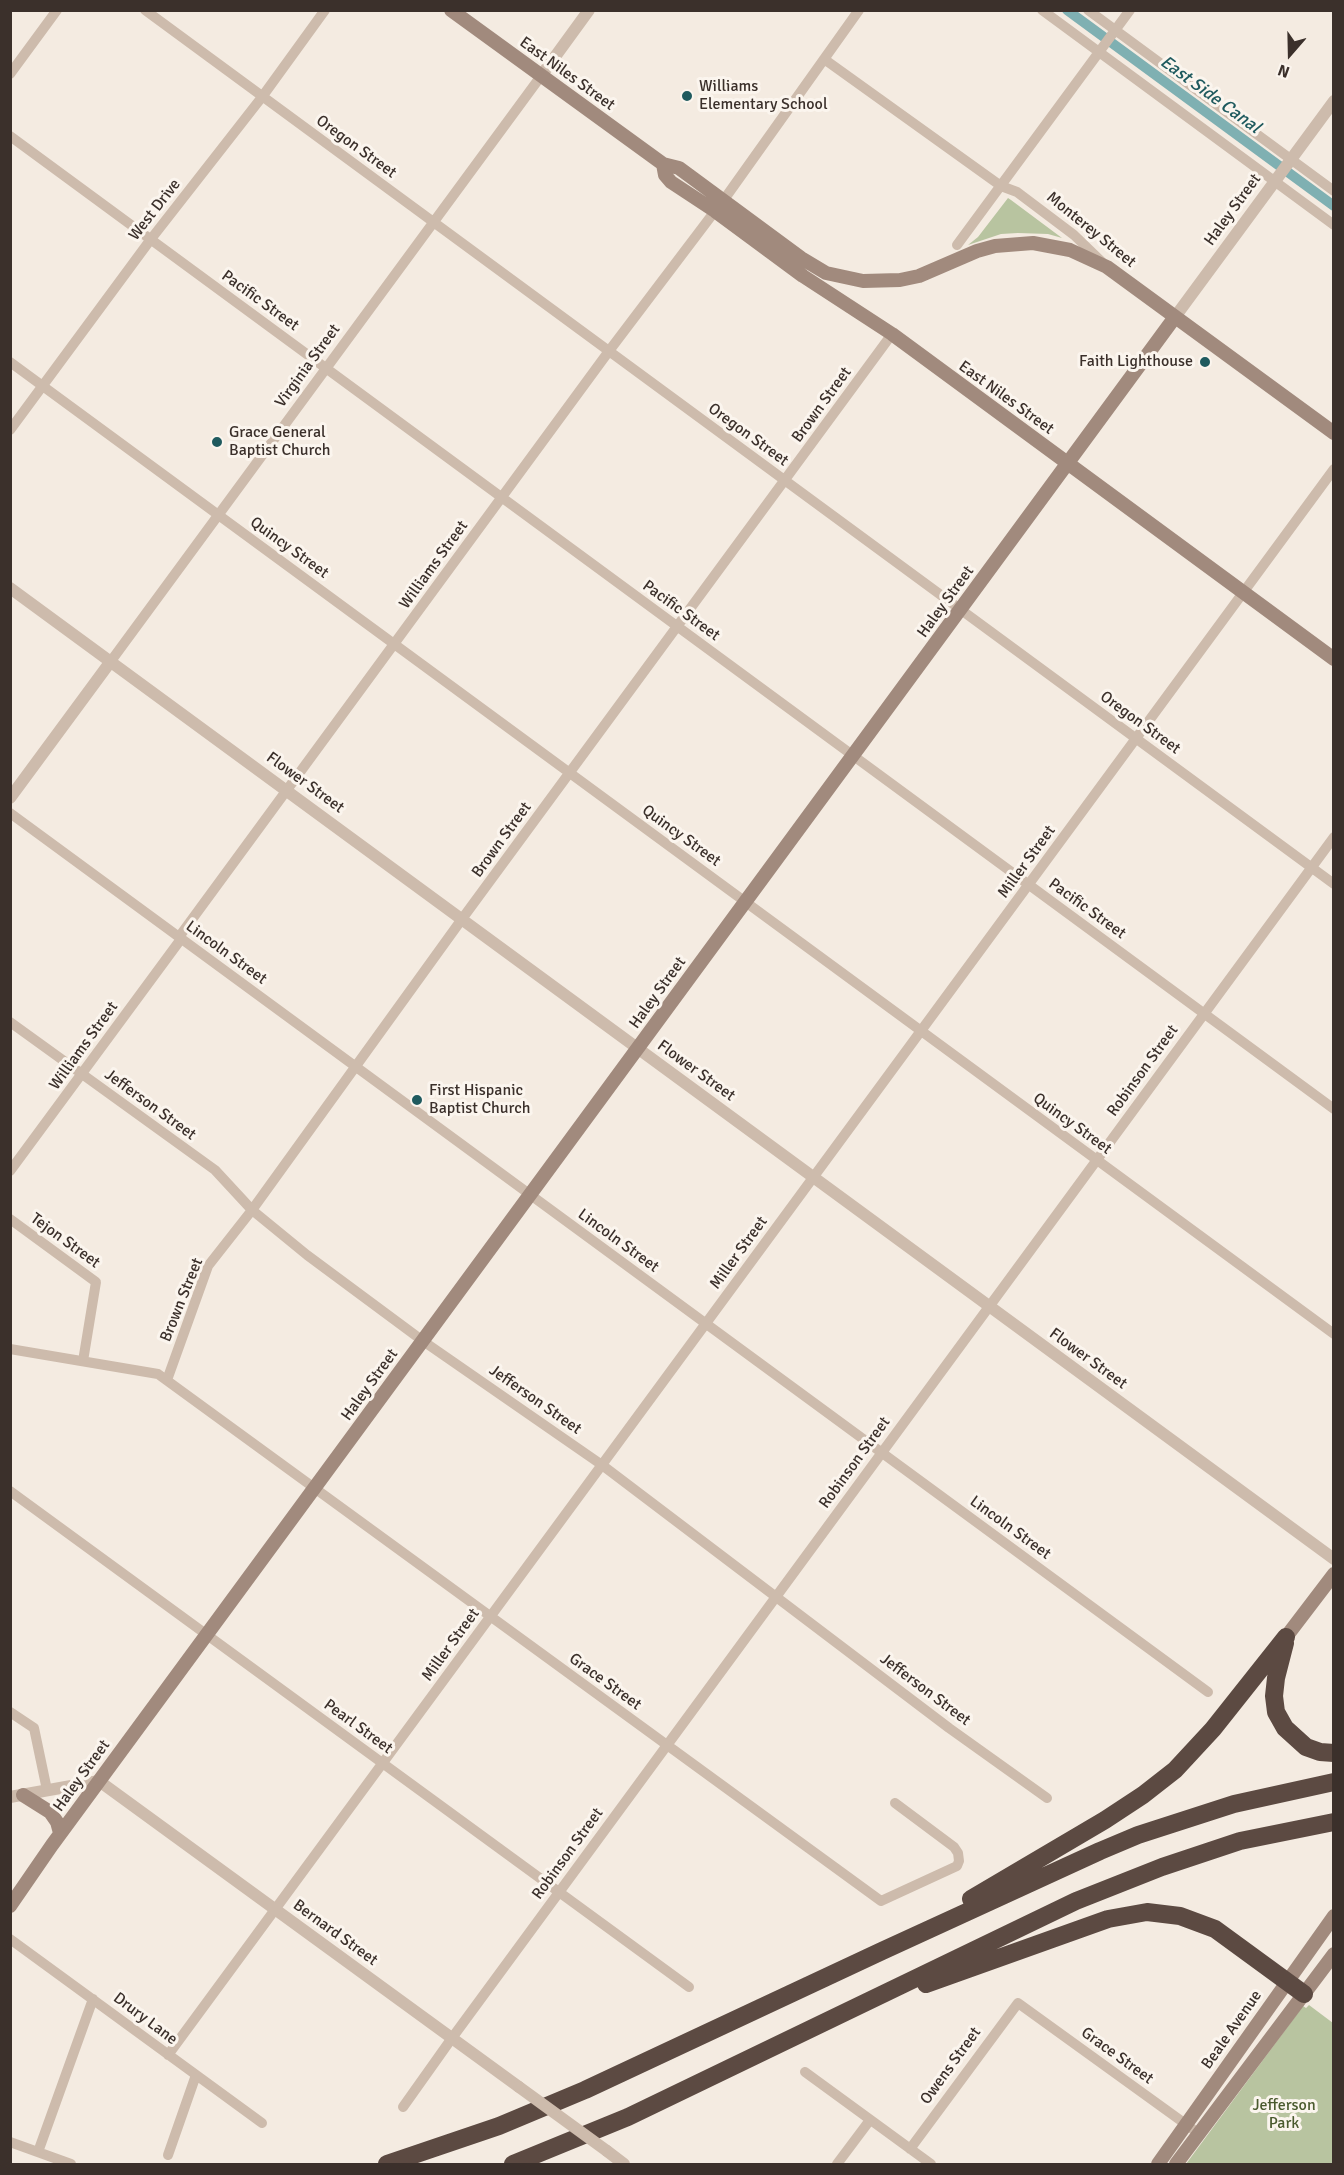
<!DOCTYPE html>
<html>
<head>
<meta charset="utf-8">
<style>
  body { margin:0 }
  #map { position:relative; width:1344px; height:2175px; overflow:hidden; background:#f4ebe1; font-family:Signika,sans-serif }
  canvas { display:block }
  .frame { position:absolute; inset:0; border:12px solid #3b302b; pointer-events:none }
  .north { position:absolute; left:1260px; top:24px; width:60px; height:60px; -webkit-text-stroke:4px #fbf5ee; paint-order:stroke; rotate:200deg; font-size:16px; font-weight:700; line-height:24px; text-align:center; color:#3b302b }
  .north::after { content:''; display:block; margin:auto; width:21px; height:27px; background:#3b302b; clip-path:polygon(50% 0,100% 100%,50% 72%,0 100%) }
</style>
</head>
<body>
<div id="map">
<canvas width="1344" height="2175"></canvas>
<div class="frame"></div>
<div class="north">N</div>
</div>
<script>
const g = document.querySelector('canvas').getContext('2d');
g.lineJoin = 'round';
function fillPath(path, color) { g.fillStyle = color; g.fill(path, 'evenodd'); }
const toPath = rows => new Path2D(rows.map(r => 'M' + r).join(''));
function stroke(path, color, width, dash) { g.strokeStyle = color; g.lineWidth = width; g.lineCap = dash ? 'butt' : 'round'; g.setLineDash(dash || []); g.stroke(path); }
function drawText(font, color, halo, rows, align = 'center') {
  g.font = font + ' Signika,sans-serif'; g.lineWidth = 6; g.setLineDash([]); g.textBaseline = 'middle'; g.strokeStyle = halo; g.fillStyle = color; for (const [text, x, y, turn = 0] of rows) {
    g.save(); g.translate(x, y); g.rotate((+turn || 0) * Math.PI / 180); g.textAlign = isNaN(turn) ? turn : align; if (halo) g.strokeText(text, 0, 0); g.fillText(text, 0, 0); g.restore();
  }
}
fillPath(toPath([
  [1008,198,1011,200,1062,238,1048,234,1018,233,1001,234,968,245,978,237],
  [1309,2005,1333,2023,1333,2164,1186,2164,1303,2006,1306,2008]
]), '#b8c4a0');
stroke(toPath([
  [1067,10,1334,206]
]), '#7fb0b2', 10);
stroke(toPath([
  [145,10,1334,884],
  [1042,10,1334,225],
  [1088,10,1334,191],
  [824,59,1001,186,1017,192,1074,235,1102,262],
  [10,74,57,10],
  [10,136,1334,1109],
  [723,201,859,10],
  [957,245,1130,10],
  [10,362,1334,1334],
  [10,430,151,239,262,97,325,10],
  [111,661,541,76],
  [10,813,1208,1692],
  [179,937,609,351,715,211],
  [10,1022,215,1170,252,1210,307,1255,423,1341,602,1465,949,1728,1047,1798],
  [10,1171,181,939],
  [10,1219,96,1282,83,1361],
  [10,1349,158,1374,881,1901,957,1866,959,1861,958,1853,954,1847,895,1803],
  [167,1380,208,1266,252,1210,462,919,892,334],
  [10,1491,689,1987],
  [10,1712,34,1728,47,1790],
  [10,1939,262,2123],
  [168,2055,1334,469],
  [805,2072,931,2164],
  [403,2107,452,2038,1334,837],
  [10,2142,71,2164],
  [910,2149,1018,2003,1198,2133],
  [38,2152,93,1999],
  [168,2155,196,2075],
  [837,2164,870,2120]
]), '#cdbbac', 10);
stroke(toPath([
  [541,76,589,10],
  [1175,317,1334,101],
  [10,588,1334,1559],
  [10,798,111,661],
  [10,1797,99,1781,519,2087],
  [607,2151,624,2164]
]), '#cdbbac', 12);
stroke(toPath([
  [451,10,663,164,679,168,801,258,826,273,863,281,900,280,919,276,977,251,995,246,1033,243,1070,250,1107,267,1334,433],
  [663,164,665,175,671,182,715,211,803,276,892,334,1334,659],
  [1286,1637,1334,1574],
  [23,1795,50,1812,57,1822,60,1833],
  [10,1906,52,1845,1175,317],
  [1158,2164,1334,1916],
  [1176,2164,1334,1954]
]), '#a18a7d', 14);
stroke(toPath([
  [1285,1643,1276,1678,1274,1696,1276,1712,1285,1728,1306,1747,1320,1752,1334,1753],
  [971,1899,1105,1820,1143,1795,1175,1770,1213,1729,1286,1637],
  [926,1984,1108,1919,1147,1912,1180,1916,1215,1929,1304,1994],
  [387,2164,499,2126,585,2090,882,1951,1100,1851,1138,1835,1234,1804,1334,1782],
  [513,2164,628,2117,1076,1901,1162,1867,1240,1841,1334,1822]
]), '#5c4a42', 18);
stroke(toPath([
  [519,2087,607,2151]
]), '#cdbbac', 12);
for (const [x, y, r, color] of [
  [687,96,6,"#1f5a5e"],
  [1205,362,6,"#1f5a5e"],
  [217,442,6,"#1f5a5e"],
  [417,1100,6,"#1f5a5e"]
]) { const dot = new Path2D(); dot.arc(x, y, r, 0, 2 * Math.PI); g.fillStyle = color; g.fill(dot); stroke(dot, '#fbf5ee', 2); }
drawText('16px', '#3b302b', '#fbf5ee', [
  ["East Niles Street",567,74,36],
  ["Oregon Street",356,147,36],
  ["West Drive",155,210,-52],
  ["Haley Street",1233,210,-54],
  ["Monterey Street",1091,230,39],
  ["Pacific Street",260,301,36],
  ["Virginia Street",308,366,-54],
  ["East Niles Street",1006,398,36],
  ["Brown Street",822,405,-54],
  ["Oregon Street",748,435,36],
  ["Quincy Street",289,548,36],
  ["Williams Street",434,565,-54],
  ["Haley Street",946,602,-54],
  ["Pacific Street",681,611,36],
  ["Oregon Street",1140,723,36],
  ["Flower Street",305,783,36],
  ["Quincy Street",681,836,36],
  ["Brown Street",502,840,-54],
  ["Miller Street",1027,862,-54],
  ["Pacific Street",1087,909,36],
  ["Lincoln Street",226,953,36],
  ["Haley Street",658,993,-54],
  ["Williams Street",84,1046,-54],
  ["Flower Street",696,1071,36],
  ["Robinson Street",1143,1071,-54],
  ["Jefferson Street",150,1105,36],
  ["Quincy Street",1072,1124,36],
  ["Tejon Street",65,1241,36],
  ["Lincoln Street",618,1241,36],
  ["Miller Street",739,1253,-54],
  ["Brown Street",182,1300,-68],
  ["Flower Street",1088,1359,36],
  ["Haley Street",370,1385,-54],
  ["Jefferson Street",535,1400,35],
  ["Robinson Street",855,1463,-54],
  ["Lincoln Street",1010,1528,36],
  ["Miller Street",451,1645,-54],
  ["Grace Street",605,1682,36],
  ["Jefferson Street",925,1690,37],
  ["Pearl Street",358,1727,36],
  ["Haley Street",82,1776,-54],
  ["Robinson Street",568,1854,-54],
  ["Bernard Street",335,1933,36],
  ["Drury Lane",145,2019,37],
  ["Beale Avenue",1232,2030,-55],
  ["Grace Street",1117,2056,36],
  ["Owens Street",951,2066,-54]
]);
drawText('16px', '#3b302b', '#fbf5ee', [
  ["Williams",699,87],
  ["Elementary School",699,105],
  ["Faith Lighthouse",1193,362,"right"],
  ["Grace General",229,433],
  ["Baptist Church",229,451],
  ["First Hispanic",429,1091],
  ["Baptist Church",429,1109]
], 'left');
drawText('16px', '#4a5a2e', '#fbf5ee', [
  ["Jefferson",1284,2106],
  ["Park",1284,2124]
]);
drawText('italic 18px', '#1f5a5e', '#fbf5ee', [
  ["East Side Canal",1210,95,36]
]);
</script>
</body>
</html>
